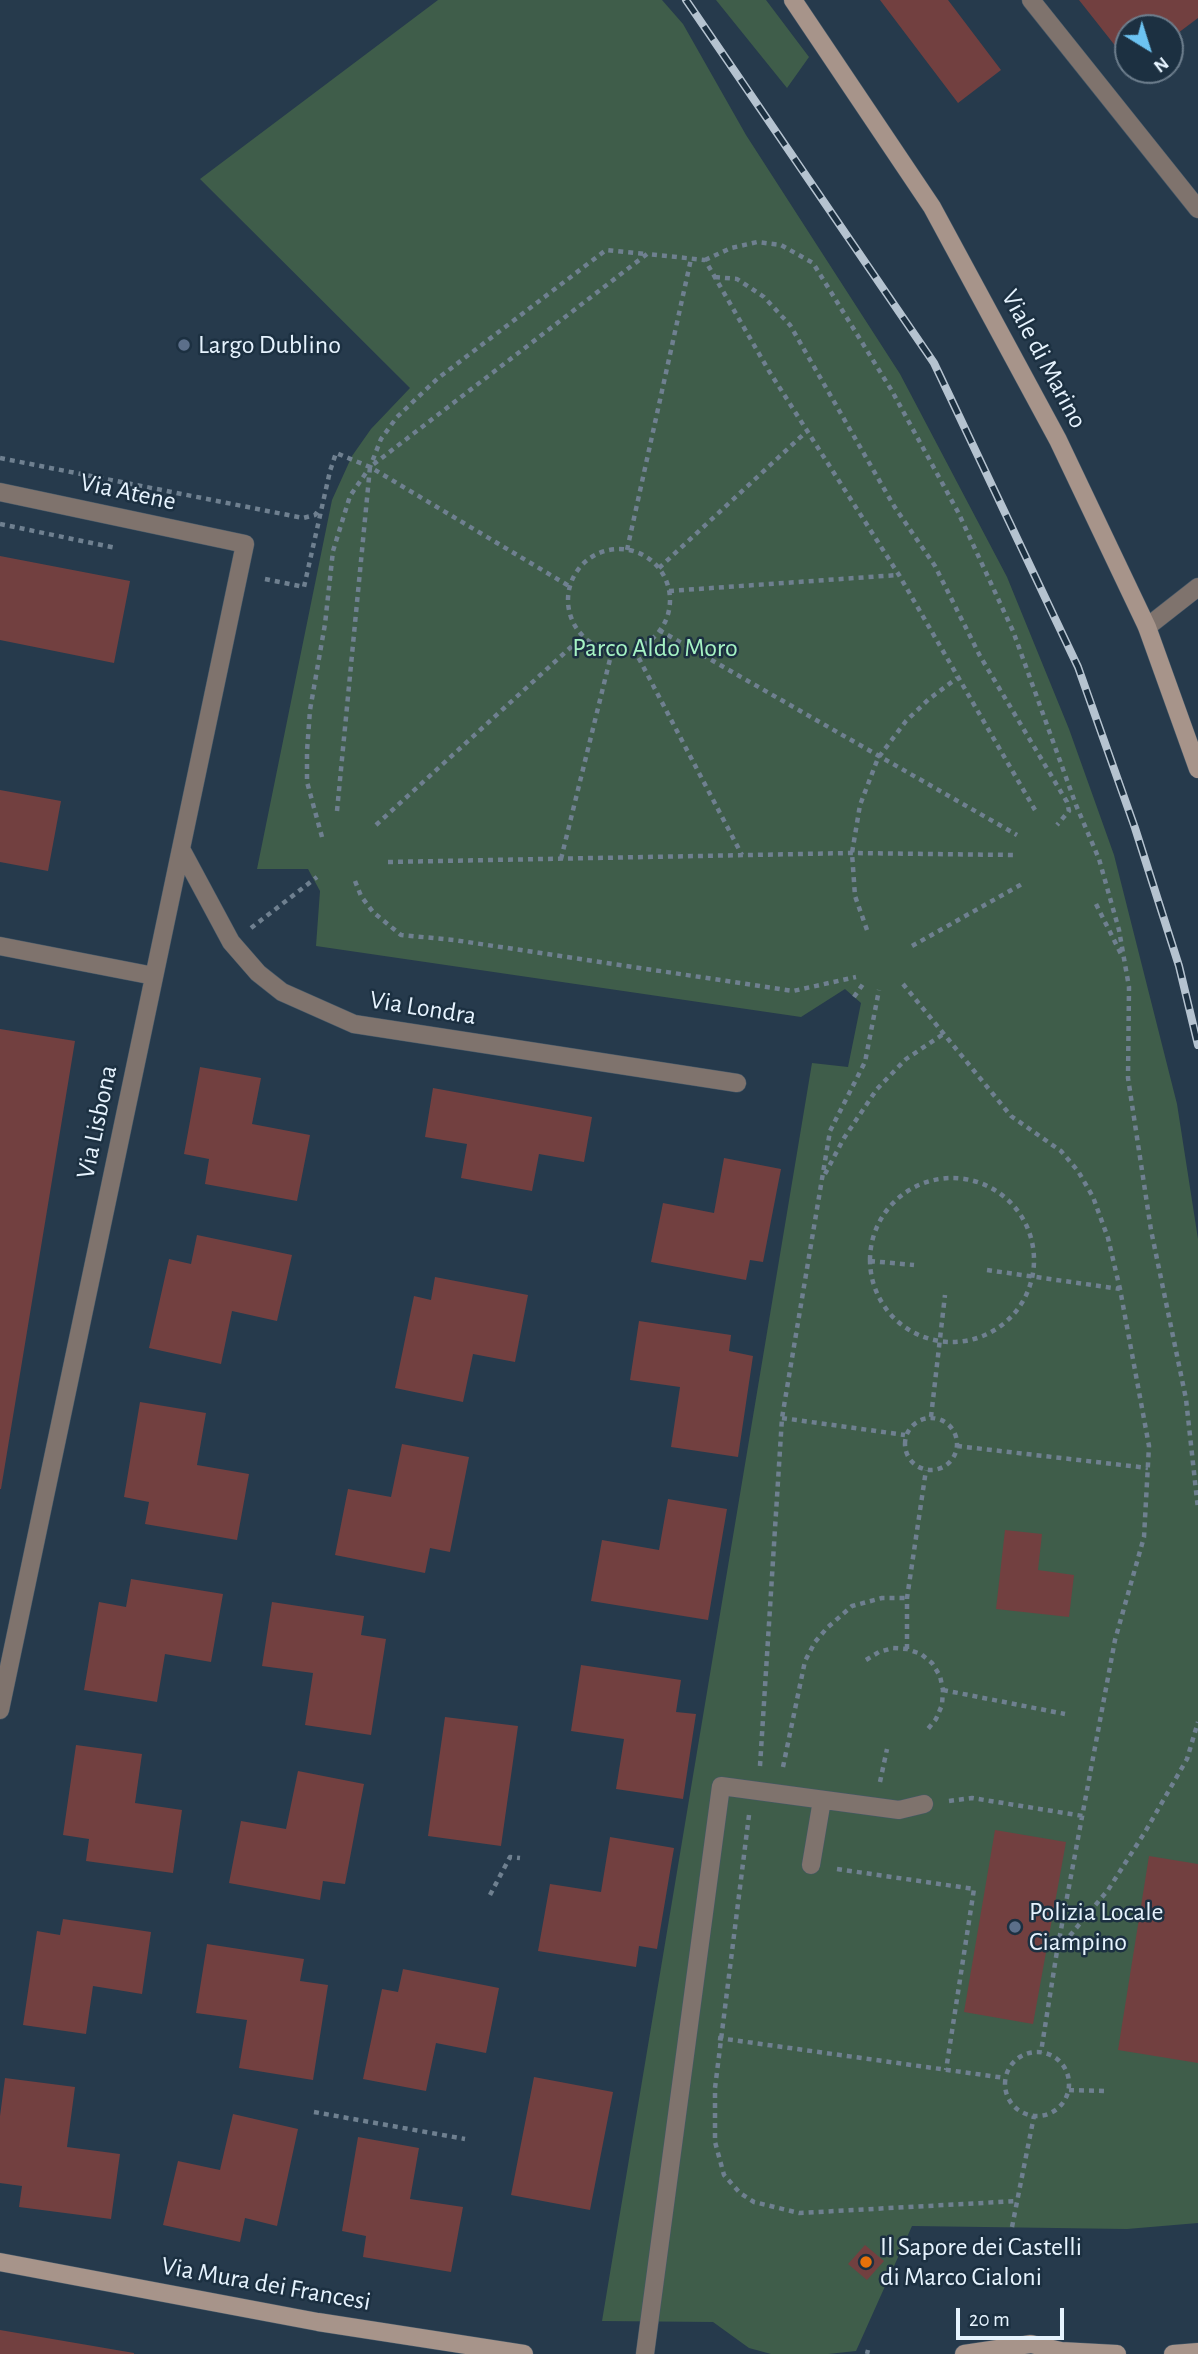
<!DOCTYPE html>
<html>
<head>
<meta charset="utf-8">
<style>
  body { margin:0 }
  #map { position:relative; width:1198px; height:2354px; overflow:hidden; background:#263a4c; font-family:"Alegreya Sans",sans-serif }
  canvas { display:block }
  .north { position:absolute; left:1114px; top:14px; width:70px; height:70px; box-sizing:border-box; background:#1c3041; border:2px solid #6d7e8d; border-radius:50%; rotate:142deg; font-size:19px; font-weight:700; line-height:28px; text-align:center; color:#e6f3fe }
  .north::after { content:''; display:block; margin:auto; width:24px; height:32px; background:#6cc3f2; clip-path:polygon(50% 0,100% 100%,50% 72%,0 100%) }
  .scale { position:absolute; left:956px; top:2308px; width:108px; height:32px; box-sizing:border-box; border:4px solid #e6f3fe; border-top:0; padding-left:9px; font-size:21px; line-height:24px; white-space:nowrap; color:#e6f3fe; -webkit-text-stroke:5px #1c3041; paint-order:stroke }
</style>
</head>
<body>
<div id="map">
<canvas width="1198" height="2354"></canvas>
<div class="north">N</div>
<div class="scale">20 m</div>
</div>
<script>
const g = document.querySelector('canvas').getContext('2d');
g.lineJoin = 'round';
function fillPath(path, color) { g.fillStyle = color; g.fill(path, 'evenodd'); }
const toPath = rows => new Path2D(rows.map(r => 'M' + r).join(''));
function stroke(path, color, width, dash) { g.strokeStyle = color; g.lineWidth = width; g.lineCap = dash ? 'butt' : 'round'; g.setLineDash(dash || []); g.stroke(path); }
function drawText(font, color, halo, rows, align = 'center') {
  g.font = font + ' "Alegreya Sans",sans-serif'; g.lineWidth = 5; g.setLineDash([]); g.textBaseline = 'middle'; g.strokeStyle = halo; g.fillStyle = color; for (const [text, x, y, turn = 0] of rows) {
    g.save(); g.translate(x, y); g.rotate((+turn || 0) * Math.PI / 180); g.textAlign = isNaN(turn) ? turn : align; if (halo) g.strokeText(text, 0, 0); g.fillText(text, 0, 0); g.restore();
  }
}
fillPath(toPath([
  [438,0,662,0,683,24,746,135,900,374,1007,577,1069,729,1114,855,1177,1104,1198,1239,1198,2223,1127,2229,912,2226,856,2351,828,2354,771,2354,749,2348,713,2322,602,2321,812,1063,848,1067,861,1003,845,989,801,1017,316,946,320,891,308,869,257,869,332,500,352,456,371,429,410,388,200,179],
  [716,0,766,0,809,57,787,88]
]), '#3f5d4a');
fillPath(toPath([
  [880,0,948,0,1001,70,958,103],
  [1079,0,1198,0,1198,18,1170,39,1170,28,1128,28,1128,62],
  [0,556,130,581,114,663,0,640],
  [0,790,61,801,48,871,0,862],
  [0,1029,75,1041,1,1489,0,1489],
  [200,1067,261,1078,252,1124,310,1135,297,1201,205,1184,209,1159,184,1154],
  [433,1088,592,1117,584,1162,539,1154,532,1191,461,1178,467,1144,425,1137],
  [724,1158,781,1169,763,1262,750,1260,746,1280,651,1262,663,1203,714,1213],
  [197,1235,292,1255,277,1321,232,1311,221,1364,149,1348,169,1259,191,1264],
  [435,1277,528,1295,515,1362,473,1354,463,1402,395,1388,414,1296,431,1300],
  [639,1321,731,1335,729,1351,753,1356,738,1457,671,1447,680,1387,630,1380],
  [140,1402,206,1413,197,1465,249,1474,237,1540,145,1524,149,1502,124,1497],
  [402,1444,469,1457,450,1552,430,1548,425,1573,335,1555,348,1489,391,1497],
  [668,1499,727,1509,708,1620,591,1601,602,1540,659,1550],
  [1005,1530,1042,1534,1038,1570,1074,1575,1069,1617,996,1609],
  [131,1579,223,1594,211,1662,165,1654,157,1702,84,1690,99,1602,126,1607],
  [272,1602,364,1616,361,1635,386,1639,371,1735,305,1725,313,1673,262,1666],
  [581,1665,681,1680,676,1712,696,1714,683,1799,616,1789,624,1739,571,1731],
  [445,1717,518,1726,501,1846,428,1836],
  [76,1745,142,1754,135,1803,182,1810,173,1873,86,1861,89,1839,63,1835],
  [298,1771,364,1784,345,1884,323,1881,320,1900,229,1883,241,1821,286,1829],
  [995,1830,1066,1842,1033,2024,964,2012],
  [610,1837,674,1848,657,1949,639,1946,636,1967,538,1951,550,1884,601,1892],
  [1149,1856,1198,1864,1198,2063,1118,2050],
  [63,1919,151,1932,142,1994,93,1986,86,2034,23,2025,37,1931,60,1935],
  [207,1944,304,1959,300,1981,328,1985,313,2080,239,2068,247,2020,196,2013],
  [403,1969,499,1988,486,2053,436,2043,426,2091,363,2079,382,1989,398,1992],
  [534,2077,613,2092,590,2210,511,2195],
  [5,2078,75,2087,67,2147,120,2154,111,2219,19,2207,22,2186,0,2183,0,2116],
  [233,2114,298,2129,277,2226,245,2218,240,2242,163,2225,178,2161,220,2170],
  [358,2137,419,2148,410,2199,463,2207,451,2272,363,2257,366,2236,342,2231],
  [865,2245,884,2261,867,2280,848,2264],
  [0,2330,134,2353,134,2354,0,2354]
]), '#724040');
const lane = toPath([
  [1031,0,1198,209],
  [1147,627,1198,587],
  [811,1865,822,1800],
  [645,2354,721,1786,899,1810,924,1804]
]);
const street = toPath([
  [0,492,245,544,0,1710],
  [181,849,231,942,258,973,282,992,354,1024,737,1083],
  [0,946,154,976]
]);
const secondary = toPath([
  [793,0,932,207,1058,440,1147,627,1198,769],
  [0,2262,318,2322,524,2354],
  [1061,2351,1117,2354],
  [964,2354,1031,2344,1061,2351,1063,2354],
  [1173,2354,1198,2352]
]);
stroke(lane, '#455868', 19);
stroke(street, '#455868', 19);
stroke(secondary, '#455868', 19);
stroke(toPath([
  [705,260,731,248,757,242,781,245,813,263,892,391,958,512,1013,631,1076,805,1099,859,1119,930,1129,987,1128,1078,1151,1230,1186,1399,1198,1509],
  [715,277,737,279,764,297,790,325,894,506,935,566,980,656,1067,802,1069,811,1057,825],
  [0,458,303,518,315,515,320,508],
  [0,524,116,548],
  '568 600a51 51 0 1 1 102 0a51 51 0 1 1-102 0Z',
  [627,550,691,259],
  [659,568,807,431],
  [265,579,304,587,330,471,336,453,370,467,569,586],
  [669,591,898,575],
  [659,630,1017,835],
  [634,649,742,855],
  [337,811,370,467,647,254,705,260,769,371,899,575,1035,810],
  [376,825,582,637],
  [322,837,307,782,307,751,310,710,325,624,333,551,350,496,370,467,381,439,397,417,437,379,606,250,646,254],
  [561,859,612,651],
  [388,862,852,853,1013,855],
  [355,881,361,896,373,912,401,935,454,940,793,991,856,977],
  [1096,904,1122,956],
  [251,928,317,877],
  [867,930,855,896,852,853,860,805,878,758,906,721,929,699,957,678],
  [912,946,1022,884],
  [903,984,1011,1116,1061,1151,1078,1171,1093,1197,1108,1238,1120,1289,1149,1446,1144,1537,1115,1640,1057,1951,1041,2052],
  [854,997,863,984],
  [825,1174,844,1138,877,1089,906,1059,942,1035],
  '870 1260a82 82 0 1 1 164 0a82 82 0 1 1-164 0Z',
  [870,1261,914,1265],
  [987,1270,1120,1289],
  [931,1417,945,1295],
  '905 1444a26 26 0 1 1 52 0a26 26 0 1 1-52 0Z',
  [782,1418,905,1435],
  [957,1446,1148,1468],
  [907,1649,907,1598,926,1470],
  [866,1660,879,1652,893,1648,907,1649,921,1654,932,1663,940,1676,943,1690,942,1705,936,1719,927,1730],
  [943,1690,1065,1714],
  [760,1766,782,1418,830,1131,865,1062,879,990],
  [783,1767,805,1661,815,1642,827,1628,852,1606,882,1598,907,1598],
  [880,1782,887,1749],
  [949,1801,972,1798,1083,1816],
  [749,1815,715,2088,715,2142,724,2175,740,2193,754,2202,799,2213,1018,2201],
  [837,1869,974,1889,946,2070],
  [490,1895,510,1857,520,1858],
  [1057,1951,1108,1890,1145,1832,1187,1759,1198,1722],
  [718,2038,1005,2078],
  '1005 2084a32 32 0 1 1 64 0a32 32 0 1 1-64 0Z',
  [1069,2090,1104,2091],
  [314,2112,465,2139],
  [1012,2227,1034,2116],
  [867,2354,868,2350]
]), '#6f8090', 4.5, [5, 5]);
stroke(lane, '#7f736d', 18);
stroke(street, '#7f736d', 18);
stroke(secondary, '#a7948a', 18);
const rail = toPath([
  [686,0,934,363,1078,667,1135,828,1179,966,1198,1045]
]);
stroke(rail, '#b5c3d0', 8);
stroke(rail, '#1c3041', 5, [16]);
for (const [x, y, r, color] of [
  [184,345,7,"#5c6f8a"],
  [1015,1927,7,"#5c6f8a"],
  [866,2262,7,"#e8710a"]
]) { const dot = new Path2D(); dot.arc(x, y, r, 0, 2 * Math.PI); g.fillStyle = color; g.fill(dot); stroke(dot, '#1c3041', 2.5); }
drawText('26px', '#e6f3fe', '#1c3041', [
  ["Largo Dublino",198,345],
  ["Polizia Locale",1029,1912],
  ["Ciampino",1029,1942],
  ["Il Sapore dei Castelli",880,2247],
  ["di Marco Cialoni",880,2277]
], 'left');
drawText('26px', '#e6f3fe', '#1c3041', [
  ["Viale di Marino",1044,359,62],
  ["Via Atene",128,492,12],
  ["Via Londra",423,1008,9],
  ["Via Lisbona",97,1122,-78],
  ["Via Mura dei Francesi",266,2284,10]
]);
drawText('26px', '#a6f3c4', '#1c3041', [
  ["Parco Aldo Moro",655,648]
]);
</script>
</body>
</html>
